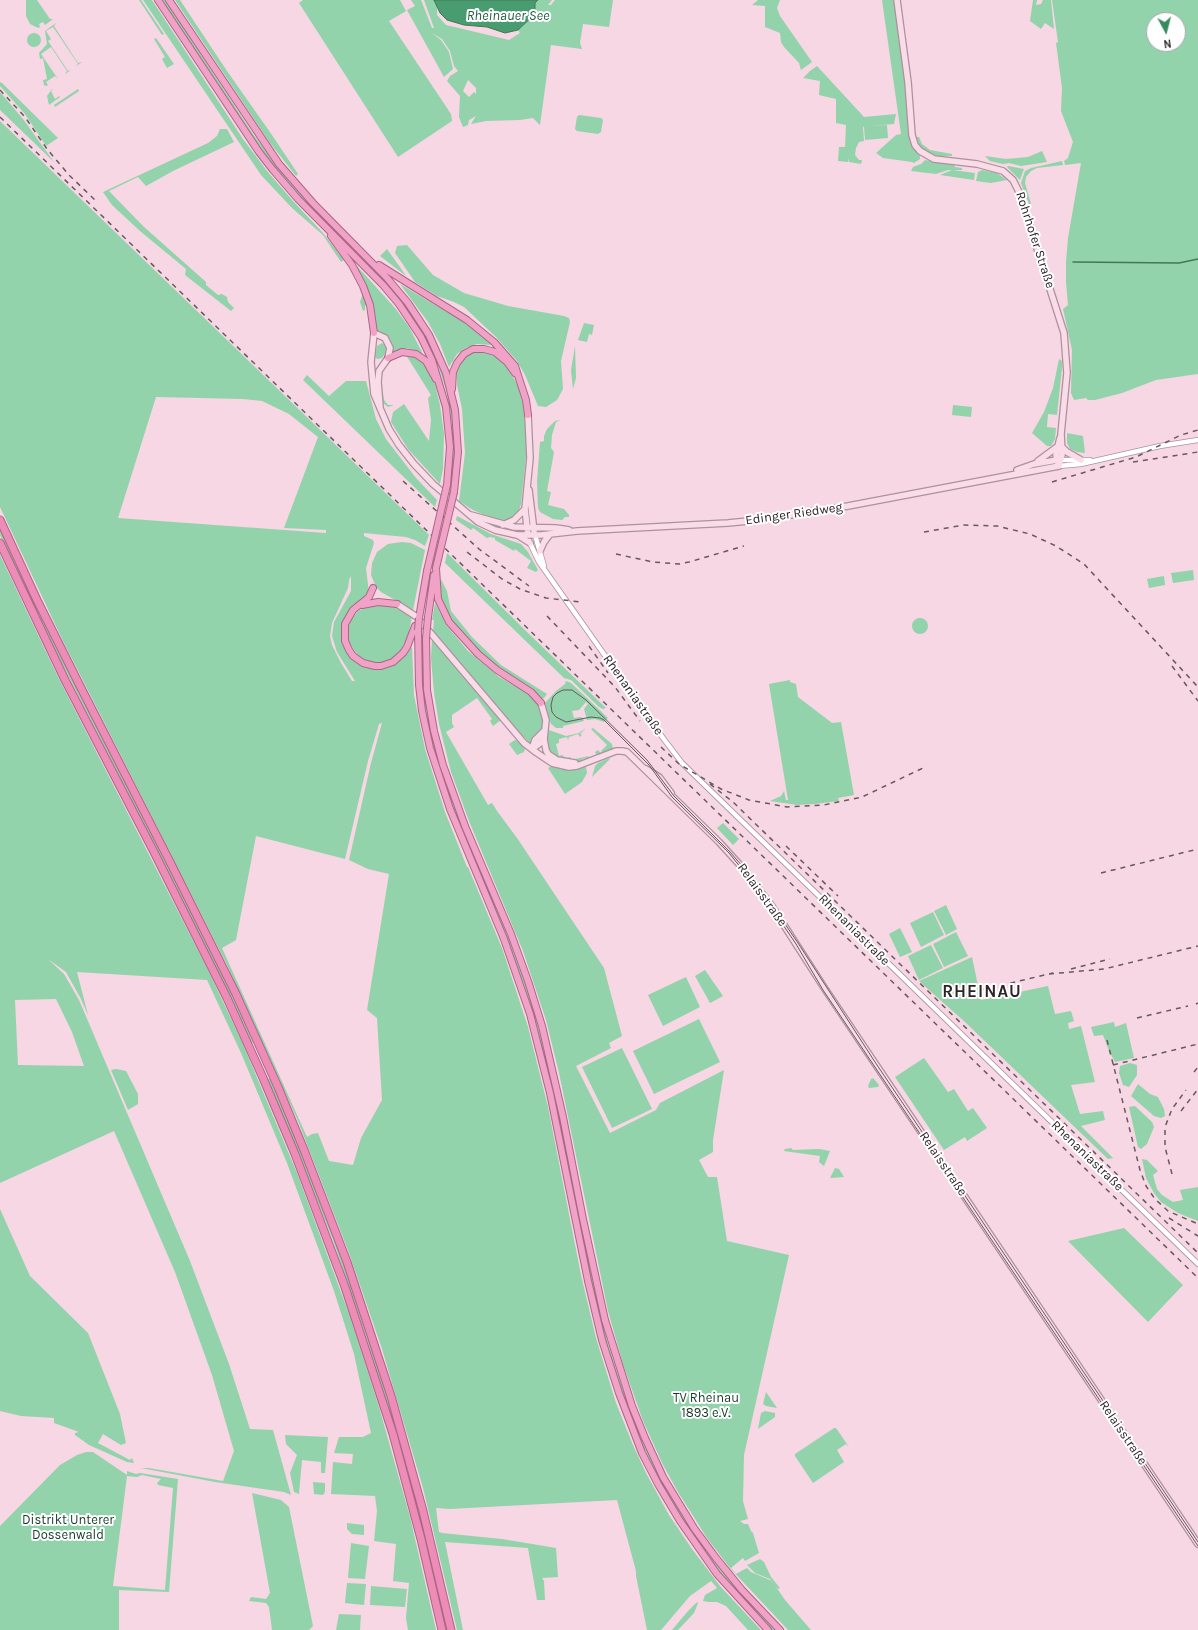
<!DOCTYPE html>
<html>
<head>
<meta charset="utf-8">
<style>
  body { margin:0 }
  #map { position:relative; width:1198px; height:1630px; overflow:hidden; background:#f6d7e3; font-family:Karla,sans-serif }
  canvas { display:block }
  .north { position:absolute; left:1146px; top:12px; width:40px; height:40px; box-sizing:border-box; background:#fff; border:1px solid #aba7a9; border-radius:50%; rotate:173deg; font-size:11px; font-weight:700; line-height:16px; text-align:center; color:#2e2327 }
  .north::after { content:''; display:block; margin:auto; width:14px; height:18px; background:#368b5e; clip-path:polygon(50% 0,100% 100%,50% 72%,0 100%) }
</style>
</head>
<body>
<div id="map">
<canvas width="1198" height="1630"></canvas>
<div class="north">N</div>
</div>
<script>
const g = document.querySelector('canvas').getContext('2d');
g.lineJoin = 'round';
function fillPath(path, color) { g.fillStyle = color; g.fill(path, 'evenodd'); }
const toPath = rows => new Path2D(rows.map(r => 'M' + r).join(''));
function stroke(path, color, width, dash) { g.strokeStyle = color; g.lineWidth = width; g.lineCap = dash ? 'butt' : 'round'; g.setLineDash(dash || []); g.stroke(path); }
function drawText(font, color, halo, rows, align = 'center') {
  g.font = font + ' Karla,sans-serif'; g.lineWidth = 4; g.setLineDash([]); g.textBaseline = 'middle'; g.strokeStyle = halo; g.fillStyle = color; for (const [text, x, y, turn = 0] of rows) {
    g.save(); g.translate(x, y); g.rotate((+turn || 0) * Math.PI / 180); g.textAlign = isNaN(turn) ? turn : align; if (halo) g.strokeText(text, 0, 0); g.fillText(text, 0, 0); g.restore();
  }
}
fillPath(toPath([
  [26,0,37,0,50,19,53,19,45,25,43,22,39,24,40,27,38,28,30,24,26,16],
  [139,0,141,0,164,34,162,35],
  [143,0,152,0,243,139,267,171,293,201,323,233,344,260,341,262,323,235,292,208,261,175],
  [162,0,165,0,253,134,274,162,314,208,362,256,361,258,309,206,279,173,249,132],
  [175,0,180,0,227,71,272,135,298,174,296,176,270,143],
  [303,0,400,0,406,11,389,21,451,114,452,121,398,157,299,3],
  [411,0,421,0,432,28,434,28,424,0,434,0,437,5,437,15,446,25,509,40,520,33,518,30,535,14,535,3,538,0,552,0,548,5,551,5,555,0,613,0,609,27,583,24,580,43,582,49,551,45,540,125,533,118,520,120,486,121,471,124,476,116,469,120,468,125,463,127,459,117,460,96,447,81,450,76,458,71,454,66,450,51,442,39,432,33,441,40,449,52,453,69,444,77,407,10,415,6],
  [468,80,476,88,476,94,474,92,469,97,463,91],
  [758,0,780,0,777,8,780,16,812,62,801,70,799,63,784,47,781,42,780,33,765,27,765,6,752,5],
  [882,0,894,0,905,81,910,139,911,145,920,156,920,159,914,163,912,162,883,158,876,153,896,135,901,134],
  [1033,0,1037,0,1036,5,1041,4,1043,0,1051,0,1054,29,1045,23,1041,29,1030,21],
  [1052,0,1198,0,1198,374,1156,380,1122,393,1095,400,1088,400,1086,398,1074,400,1071,393,1072,350,1063,309,1068,305,1066,282,1066,262,1068,238,1081,163,1065,165,1064,161,1068,158,1073,142,1061,111,1062,88,1056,43,1058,42],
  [1154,20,1178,20,1178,44,1154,44],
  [56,23,54,26,78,63,82,62,75,67,78,64,53,27,46,31,51,39,48,41,68,71,71,70,65,74,67,71,51,47,41,54,58,79,55,76,46,82,48,85,46,86,44,85,43,80,47,79,43,58,40,59,39,53,47,44,45,31],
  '27 40a7 7 0 1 1 14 0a7 7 0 1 1-14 0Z',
  [156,38,174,64,167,68,162,59,165,57,154,39],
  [817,66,864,117,896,114,894,124,870,126,887,125,888,138,865,140,864,127,863,127,864,141,859,142,856,148,855,155,859,160,862,160,861,164,849,162,849,158,848,162,838,161,839,147,845,147,846,125,836,123,836,99,819,95,820,81,803,78,810,71],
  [0,82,2,83,58,138,46,146,25,114,0,86],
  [52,89,53,89,51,91,55,99,59,96,60,97,49,105,47,96],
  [78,89,79,91,55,107,54,105],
  [0,92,23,119,54,162,0,110],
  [579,115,601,118,603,120,601,132,598,134,577,131,575,129,577,117],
  [0,121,429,535,425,546,415,540,406,537,364,533,364,536,373,540,374,543,366,568,369,593,367,597,352,607,347,614,341,628,342,642,348,655,355,662,363,667,373,669,381,669,395,664,403,658,412,647,414,695,425,749,445,812,467,867,468,867,502,948,528,1027,548,1107,581,1275,596,1338,616,1403,633,1445,646,1473,669,1515,692,1549,720,1586,761,1630,748,1630,726,1606,717,1602,709,1602,703,1601,705,1595,717,1588,711,1581,690,1596,661,1630,647,1630,636,1576,636,1571,617,1500,450,1509,436,1508,439,1532,442,1533,502,1539,556,1548,558,1577,542,1578,544,1581,545,1600,537,1600,528,1548,445,1542,463,1630,457,1630,423,1488,382,1349,349,1253,298,1121,227,965,63,641,0,507],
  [156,397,243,399,262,401,289,414,318,437,284,528,326,530,326,533,118,518],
  [351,576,351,591,334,622,332,636,337,652,355,681,352,681,341,663,332,645,330,636,332,623,348,588,349,580],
  [382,723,371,763,349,860,368,869,389,874,367,1010,377,1018,382,1100,361,1138,353,1165,329,1161,318,1133,312,1134,307,1137,222,948,236,940,256,836,345,859,368,761,379,724],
  [220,129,227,129,234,142,173,171,146,186,138,177,109,191,143,226,206,282,206,285,218,295,222,294,227,297,228,302,234,308,231,311,185,275,186,269,140,231,112,205,103,192,208,143,217,136],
  [916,137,919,137,922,144,930,150,952,154,952,156,938,156,929,153,921,148],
  [1042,151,1047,162,1021,166,1009,163,1003,164,990,161,985,156,1006,159,1028,157],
  [925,160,954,165,955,167,962,168,962,170,948,170,936,174,911,171,913,167,921,164],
  [1062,161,1063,165,1037,168,1031,171,1026,177,1025,183,1031,204,1029,204,1021,183,1025,171,1031,168],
  [1008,166,1024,169,1020,180,1007,167],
  [952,170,975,173,974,180,940,175],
  [982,170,997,173,1007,180,991,183,976,181,978,172],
  [407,245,433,275,464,293,508,306,564,316,569,318,570,322,561,361,563,389,557,400,546,407,538,406,525,375,517,361,496,337,464,307,454,302,437,296,415,282,395,253,397,246],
  [387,249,402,270,406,276,380,256],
  [365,260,382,277,411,311,432,347,442,371,452,409,454,422,455,462,451,489,450,488,453,452,452,421,447,393,439,368,431,349,413,318,394,293,364,261],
  [357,266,395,308,409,327,423,354,415,350,407,348,392,353,392,348,376,332,356,268],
  [400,284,465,323,492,345,477,344,467,347,457,354,449,367,440,344,428,322],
  [363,293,366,299,366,305,365,306,365,310,363,311,360,302],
  [584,323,594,325,592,335,589,334,587,342,578,340],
  [382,343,385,345,387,351,382,358,377,359,375,357,377,346],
  [575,346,576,378,573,389,571,370],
  [480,350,498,356,508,367,518,386,523,405,526,433,526,457,521,504,518,513,515,517,506,521,499,521,487,516,473,510,459,501,465,453,462,409,457,385,457,365,462,358,472,352],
  [400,354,415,356,422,360,431,374,434,381,440,405,444,434,443,469,440,484,408,449,391,422,393,412,404,404,429,441,431,420,428,398,431,395,406,355,393,359,384,369,381,380,384,400,388,405,394,405,388,407,383,403,381,393,380,376,383,368,389,360],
  [1059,359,1062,361,1062,368,1057,415,1048,414,1047,427,1056,428,1055,439,1051,446,1047,446,1032,433,1044,412,1053,388],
  [307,375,329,396,346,381,366,381,376,419,386,439,416,478,437,500,435,507,303,380],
  [953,405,972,407,971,417,952,415],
  [561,420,556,422,552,435,551,448,554,452,547,491,551,492,548,505,564,509,569,515,569,517,565,517,562,520,553,519,540,512,538,508,537,482,540,442,544,441,544,436,547,429,555,421],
  [1067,433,1083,436,1085,453,1077,452,1070,449,1067,443],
  [457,516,491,534,521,544,528,552,538,570,536,572,527,568,531,561,515,549,514,551,495,540,495,538,490,537,487,538,473,528,471,530,456,520],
  [0,528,65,665,209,947,242,1016,253,1043,251,1043,179,893,50,640,0,535],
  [402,542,411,543,425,550,413,610,381,592,376,587,371,575,372,563,377,552,388,544],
  [447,553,527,632,606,708,603,709,599,707,571,680,564,678,445,563],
  [0,555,58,677,208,970,242,1042,297,1173,349,1314,379,1407,410,1517,436,1630,408,1630,406,1618,409,1583,393,1581,396,1544,374,1541,377,1511,375,1496,331,1494,333,1462,352,1464,353,1454,334,1453,339,1437,363,1437,371,1433,354,1354,334,1291,287,1163,241,1053,207,980,77,972,88,1015,81,999,66,972,48,959,64,974,79,1000,190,1261,229,1364,250,1429,273,1430,291,1495,284,1492,215,1482,141,1468,149,1468,223,1481,234,1451,212,1375,175,1272,114,1131,0,1183],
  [56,999,72,1032,84,1066,18,1065,15,1000],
  [1193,570,1194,580,1173,583,1171,573],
  [1164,576,1165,585,1149,588,1147,579],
  [441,579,447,591,451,611,472,637,501,665,547,694,544,698,541,699,506,675,464,638,450,620,440,596],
  [435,603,446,625,468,651,499,677,531,695,539,703,538,706,541,710,543,723,541,731,531,744,517,730,433,631,434,620,432,620],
  [370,605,389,605,395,607,412,617,408,636,400,651,394,658,380,663,372,662,364,660,357,654,348,641,348,627,351,620,358,611],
  '912 626a8 8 0 1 1 16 0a8 8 0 1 1-16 0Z',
  [421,633,423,635,423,680,432,736,444,778,473,854,472,855,455,813,439,769,431,740,425,707,421,676],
  [432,638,501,720,493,726,490,721,492,719,477,698,452,715,452,723,454,727,446,732,488,805,492,803,497,811,517,838,604,968,622,1036,609,1043,611,1048,576,1066,610,1133,656,1110,660,1103,724,1070,713,1140,713,1152,699,1160,708,1177,717,1177,727,1241,789,1255,744,1455,743,1501,748,1519,740,1521,744,1524,748,1524,751,1531,753,1533,759,1553,745,1561,743,1558,731,1568,736,1574,747,1568,751,1572,772,1581,785,1600,811,1630,788,1630,730,1568,707,1538,678,1492,663,1465,643,1421,623,1364,608,1311,559,1073,546,1020,523,951,469,821,451,772,439,724,434,693,431,658],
  [790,680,790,682,796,684,798,697,832,723,841,722,854,795,838,798,839,801,815,804,797,805,770,801,781,796,784,791,786,800,788,800,769,684],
  [566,681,571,683,608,718,604,722,595,719,587,720,584,709,588,704,586,702,579,710,572,711,574,718,580,717,583,718,584,721,563,726,563,728,556,728,551,724,545,703,556,691,565,684],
  [586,728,580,734,582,735,580,737,578,734,569,737,568,740,567,737,559,739,559,743,556,744,559,756,562,755,566,758,570,757,571,760,589,756,588,758,582,759,582,761,566,761,552,755,547,748,546,740,549,730,566,736,579,733],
  [593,728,612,744,613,749,598,755,596,754,595,752,598,750,601,753,602,752,601,751,607,745,591,729],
  [515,740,519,741,525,749,524,752,517,755,509,744],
  [609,758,610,759,592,777,595,766,598,763],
  [552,766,566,769,586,767,587,773,582,782,565,794,548,768],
  [723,823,739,839,733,845,717,828],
  [474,859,475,859,502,921,531,999,551,1076,568,1160,567,1160,549,1073,529,1000,510,946],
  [946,905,957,929,946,935,934,911],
  [933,912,944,935,921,947,910,923],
  [900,928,912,952,900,957,889,934],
  [956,932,968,956,944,967,933,944],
  [931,945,943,968,919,980,908,956],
  [972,957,981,1000,1048,986,1055,1014,1071,1011,1074,1021,1068,1023,1069,1029,1081,1026,1095,1082,1071,1085,1080,1114,1103,1111,1105,1120,1081,1126,1113,1158,1108,1159,965,1022,919,981],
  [705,970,723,996,710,1003,695,976],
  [686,977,700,1007,663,1026,648,995],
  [699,1019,720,1062,654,1094,633,1051],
  [1114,1022,1115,1027,1126,1023,1134,1058,1115,1062,1109,1051,1103,1035,1094,1036,1091,1027],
  [622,1048,652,1109,612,1128,582,1067],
  [924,1058,948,1092,954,1089,968,1111,973,1108,987,1128,967,1141,965,1137,944,1150,895,1077],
  [1130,1063,1137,1065,1137,1075,1129,1087,1123,1085,1119,1073,1120,1066],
  [116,1069,126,1071,138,1094,138,1104,128,1110,111,1070],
  [873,1078,879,1085,878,1087,869,1088,868,1086,871,1079],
  [268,1079,271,1079,320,1198,361,1312,388,1398,415,1491,448,1630,445,1630,400,1448,367,1339,333,1240],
  [1138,1084,1150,1094,1158,1097,1164,1109,1165,1116,1161,1118,1154,1116,1131,1096],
  [1135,1106,1152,1122,1154,1127,1147,1144,1141,1149,1138,1147,1129,1107],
  [791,1148,793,1150,819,1149,830,1151,824,1166,819,1162,820,1156,784,1151,785,1149],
  [1142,1159,1147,1160,1158,1171,1153,1175,1157,1189,1162,1195,1173,1202,1183,1200,1180,1190,1198,1187,1198,1221,1178,1213,1161,1202,1154,1193,1146,1178],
  [835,1168,839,1169,844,1177,830,1178],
  [576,1198,597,1299,609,1347,624,1393,641,1439,664,1485,698,1539,739,1592,775,1630,772,1630,745,1601,710,1559,676,1510,659,1481,640,1440,630,1417,603,1333,588,1269,576,1211,574,1199],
  [0,1209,30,1276,88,1333,120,1414,126,1443,121,1445,103,1434,98,1443,130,1460,132,1458,134,1463,127,1462,89,1445,75,1435,75,1433,79,1432,54,1423,54,1418,21,1416,0,1411],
  [1124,1228,1183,1285,1148,1322,1068,1241],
  [766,1392,775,1405,777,1408,766,1406,763,1404],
  [765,1411,775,1413,775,1417,758,1429,761,1413],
  [834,1428,836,1428,849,1447,846,1444,837,1450,844,1462,813,1483,795,1456,795,1454],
  [285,1435,328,1437,325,1473,321,1473,321,1462,302,1460,299,1494,294,1492,290,1473,297,1455,286,1444],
  [86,1452,93,1452,127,1475,127,1471,136,1474,140,1473,178,1479,169,1592,119,1590,119,1630,0,1630,0,1526,60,1465,77,1455],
  [142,1475,161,1479,157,1483,158,1485,173,1488,165,1590,113,1586,127,1476,137,1477],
  [313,1482,325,1483,325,1492,323,1495,314,1494],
  [252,1493,281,1500,289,1507,313,1626,309,1630,272,1630,269,1607,266,1603,249,1601,251,1597,266,1599,270,1593],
  [347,1523,364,1525,364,1535,352,1534,347,1529],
  [351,1543,369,1546,365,1579,348,1578],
  [760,1559,764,1562,771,1577,780,1588,778,1589,770,1579,755,1573,747,1565],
  [347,1583,366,1584,364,1605,345,1603],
  [371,1586,407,1589,405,1607,370,1605],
  [697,1602,698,1603,694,1613,678,1630,672,1630,688,1611],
  [339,1614,361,1615,360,1630,336,1630]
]), '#92d3ab');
const water = toPath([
  [434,0,538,0,535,3,535,14,518,30,505,33,487,27,464,25,447,20,440,13,434,0]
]);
fillPath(water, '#499c6f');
stroke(water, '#417859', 1);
stroke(toPath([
  [1073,262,1179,263,1198,259]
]), '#417859', 1.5);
const tertiary = toPath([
  [1058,460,1090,460],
  [1059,466,1081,464,1160,446,1198,440],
  [535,535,544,566],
  [529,541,539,562,663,738,682,763,1198,1264]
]);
const secondary = toPath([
  [897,0,908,82,912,135,915,145,920,151,934,159,977,164,1003,171,1013,180,1019,192,1064,333,1067,373,1061,434,1062,455,1059,466],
  [380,407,378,382,379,371,388,358,390,348,385,338,374,333,371,362,374,394,389,429,399,445,414,464,433,484,478,522,495,530,517,535,541,535,577,531,728,523,759,520,848,506,1059,466],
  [1062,447,1067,452,1081,460],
  [1038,461,1057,447],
  [1058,463,1056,455,1060,438],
  [1017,470,1034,464,1057,460],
  [529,490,534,531],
  [471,515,514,527,556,528,569,530],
  [503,525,514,520,525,509],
  [528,535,525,509,530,458,528,415],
  [519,536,530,543],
  [540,551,544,542,550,534],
  [397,604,417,617,524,743,537,753,552,763,569,767,577,766,616,751,622,751,627,752,719,842,739,864,771,905,825,989,1198,1544],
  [541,703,546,720,544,739,546,750,548,754,557,760,575,763],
  [532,749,535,740,544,731],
  [532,749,539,744,544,739],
  [646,769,659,777,671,793]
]);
const trunk = toPath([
  [158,0,259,152,273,170,298,199,383,285,399,304,421,337,432,360,446,407,450,447,447,485],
  [169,0,279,164,313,203,387,278,408,303,429,335,446,373,455,410,458,452,454,492],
  [331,236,352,265,363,286,370,305,374,333],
  [379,265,467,320,494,342,515,366,526,400,528,415],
  [388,358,402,352,416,354,426,361,436,379],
  [452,389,453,372,457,363,464,354,473,349,484,349,495,352,507,362,515,373],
  [436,568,438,599,449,622,478,654,497,670,531,692,541,703],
  [373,588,369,597,353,610,345,624,345,641,349,650,353,656,363,663,375,666,381,666,393,662,403,653,407,647,415,626],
  [362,605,378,602,397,604],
  [428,617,434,575],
  [419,618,427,571],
  [418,630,419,685,422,711,430,748,450,809,504,939,530,1014,550,1093,588,1281,602,1340,619,1393,642,1453,658,1484,680,1521,717,1574,768,1630],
  [426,638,427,690,434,731,443,765,465,826,511,934,528,981,542,1026,563,1117,583,1219,605,1320,632,1406,645,1438,663,1477,694,1528,716,1558,742,1590,780,1630]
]);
const motorway = toPath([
  [0,520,37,600,80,686,170,862,236,994,278,1087,304,1150,347,1262,391,1396,423,1511,451,1630],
  [0,543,65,680,155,854,227,998,263,1078,295,1154,345,1287,393,1434,421,1539,442,1630]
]);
stroke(tertiary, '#ad919c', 6);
stroke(secondary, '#ad919c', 8);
stroke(trunk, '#aa6785', 8);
stroke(motorway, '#aa6785', 9);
stroke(tertiary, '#fff', 4.5);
stroke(secondary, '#fadce9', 5.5);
stroke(trunk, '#f0a3c6', 6);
stroke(motorway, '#ed8cb7', 7);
stroke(toPath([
  [1198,1542,875,1062,798,943,757,883,730,852,674,796,647,760,586,700,572,690,563,690,557,693,553,697,551,705,552,712,556,717,566,722,591,717,600,718,604,720,649,765,672,797,729,853,762,894,796,944,823,990,1198,1546]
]), '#69585e', 1);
stroke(toPath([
  [0,90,25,117,47,149,69,175,96,201],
  [0,117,1198,1278],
  [1133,462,1198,452],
  [403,481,479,549,529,586],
  [1052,482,1136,457,1181,435,1198,430],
  [924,532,964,525,997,526,1030,534,1056,546,1084,564,1198,687],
  [467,552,502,579,520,589,546,598,581,602],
  [616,554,653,562,679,564,689,562,744,546],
  [547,616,615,687,640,721],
  [589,646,608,673],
  [1172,666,1198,701],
  [661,747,679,764,721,789,749,800,787,807,824,805,862,797,923,768],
  [710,784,733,802,1198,1253],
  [786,846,838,896],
  [1101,873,1198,849],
  [1071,969,1110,959],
  [1049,974,1104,969,1198,946],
  [981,990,1053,973],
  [1196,1004,1198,1003],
  [1137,1018,1188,1006],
  [1107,1040,1140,1170,1146,1186,1155,1199,1168,1211,1198,1224],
  [1113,1065,1198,1044],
  [1194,1072,1198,1067],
  [1181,1111,1198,1089],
  [1172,1174,1165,1147,1165,1127,1172,1109,1186,1090],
  [1169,1218,1198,1236]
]), '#69585e', 1.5, [5, 5]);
const trunkBridge = toPath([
  [436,568,454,492],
  [427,571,447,485],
  [418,630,419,618],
  [426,638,428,617]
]);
stroke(trunkBridge, '#aa6785', 8, []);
stroke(trunkBridge, '#f0a3c6', 6);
drawText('13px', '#2e2327', '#fff', [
  ["Rohrhofer Straße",1035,240,72],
  ["Edinger Riedweg",794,514,-8],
  ["Rhenaniastraße",633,695,55],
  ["Relaisstraße",762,895,54],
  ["Rhenaniastraße",854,930,45],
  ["Rhenaniastraße",1087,1156,44],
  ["Relaisstraße",943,1164,56],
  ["Relaisstraße",1123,1433,56]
]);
drawText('13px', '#163a27', '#fff', [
  ["TV Rheinau",706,1398],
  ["1893 e.V.",706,1413],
  ["Distrikt Unterer",68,1520],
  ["Dossenwald",68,1535]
]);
drawText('italic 14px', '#225e3f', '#fff', [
  ["Rheinauer See",508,16]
]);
g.letterSpacing = '1px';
drawText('bold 17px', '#2e2327', '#fff', [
  ["RHEINAU",982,992]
]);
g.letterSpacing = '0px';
</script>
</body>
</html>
